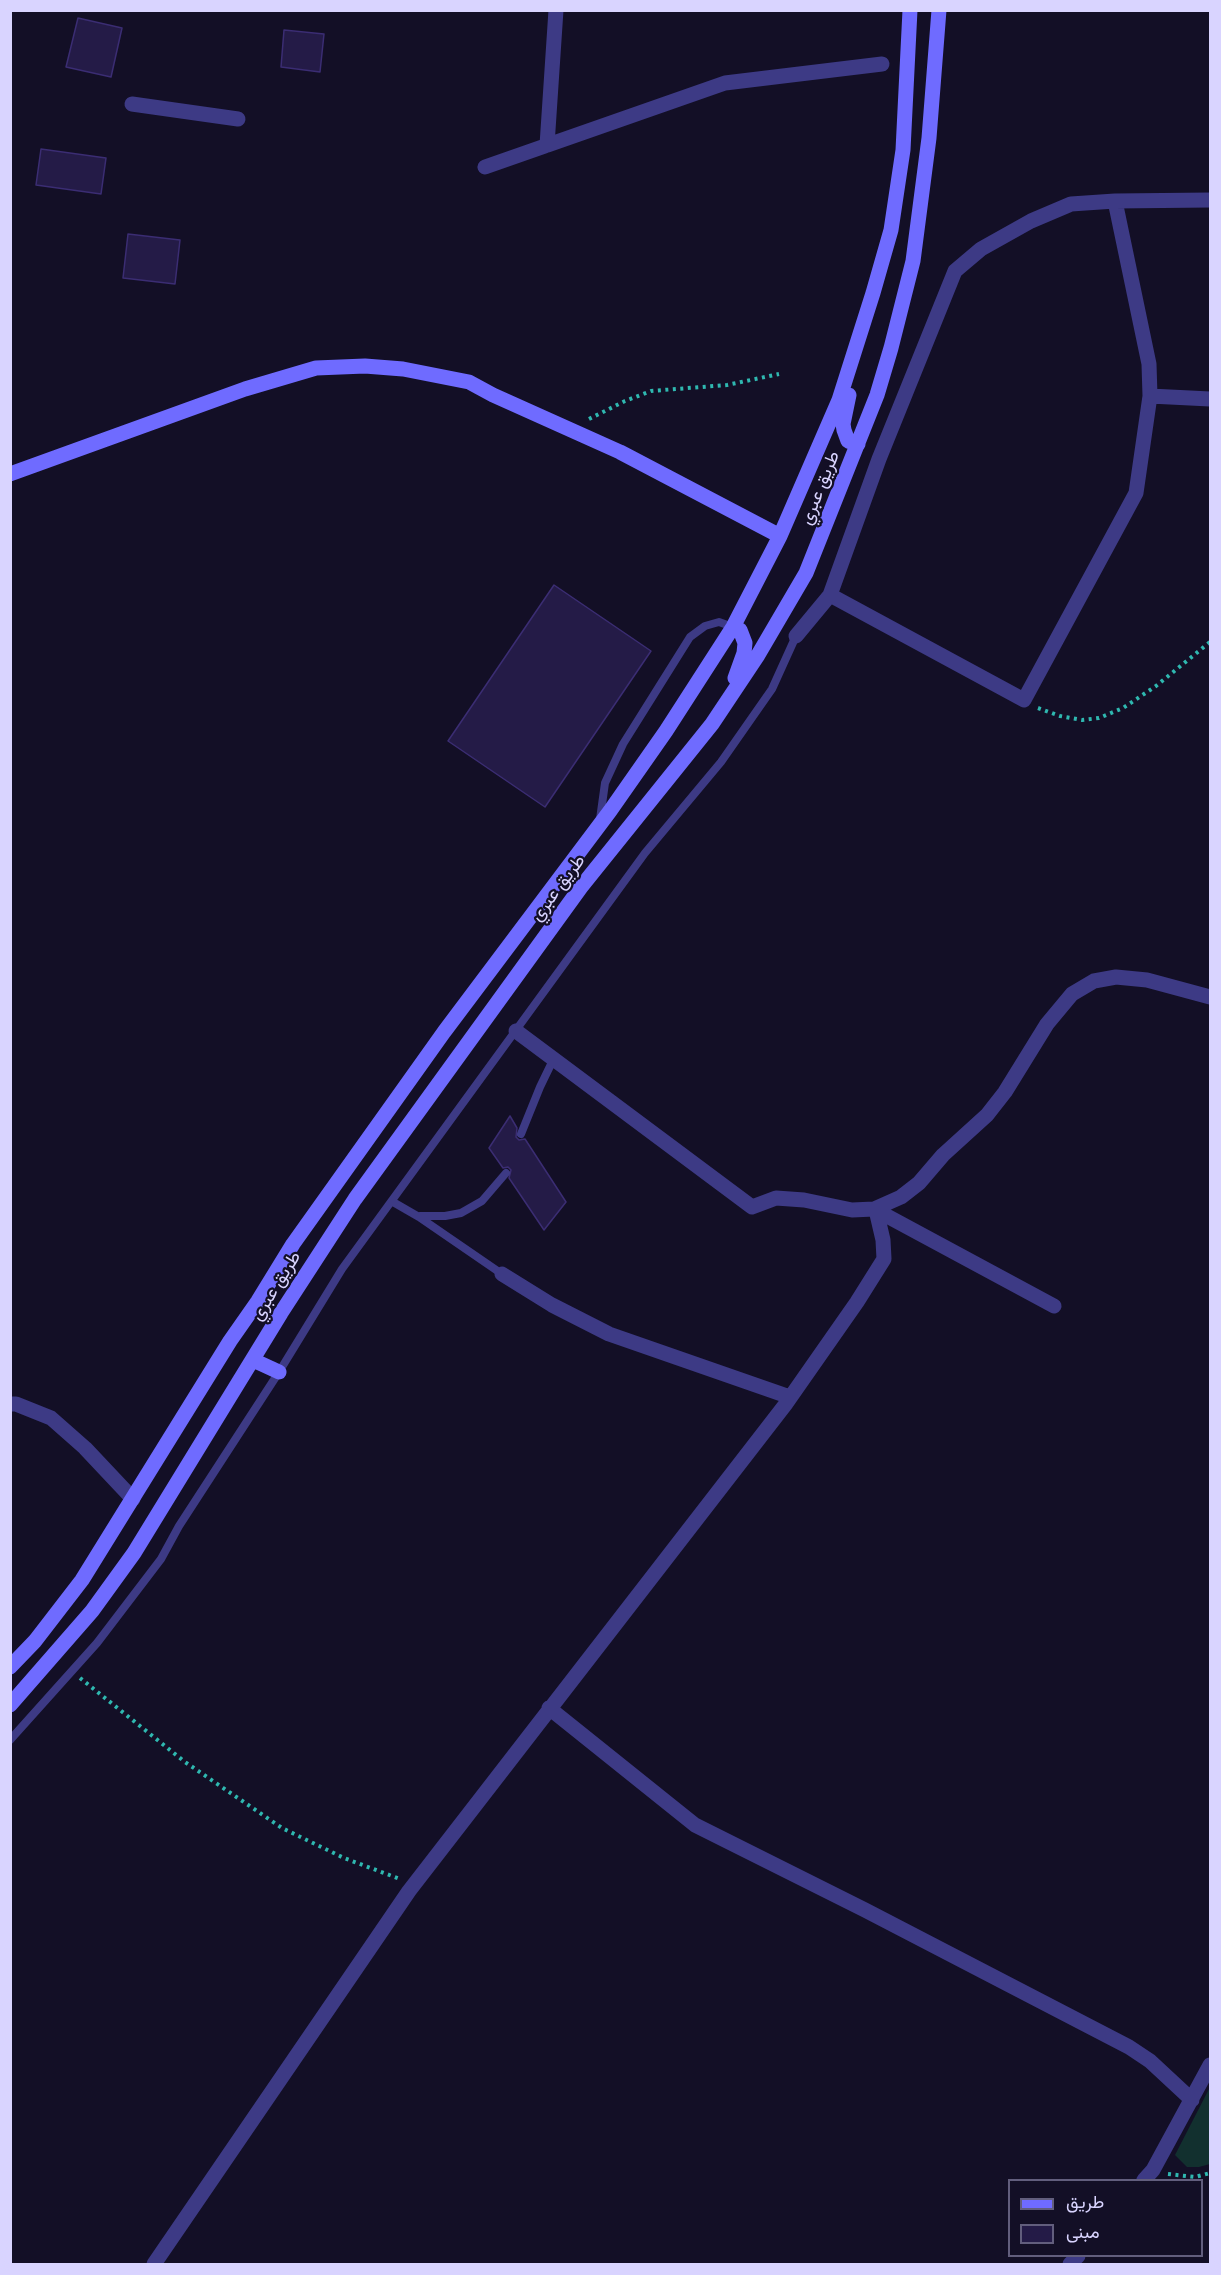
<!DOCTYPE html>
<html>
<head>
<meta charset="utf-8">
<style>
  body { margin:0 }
  #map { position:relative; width:1221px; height:2275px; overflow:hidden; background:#130f26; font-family:"IBM Plex Sans",Vazirmatn,sans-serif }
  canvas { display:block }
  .frame { position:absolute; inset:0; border:12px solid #d9d4ff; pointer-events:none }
  .legend { position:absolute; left:1008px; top:2179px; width:195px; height:78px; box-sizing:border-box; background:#130f26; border:2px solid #625e7d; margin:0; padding:8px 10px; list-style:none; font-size:18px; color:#d9d4ff }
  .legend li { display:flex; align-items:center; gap:12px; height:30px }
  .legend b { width:30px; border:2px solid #625e7d }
</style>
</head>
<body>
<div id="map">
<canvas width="1221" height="2275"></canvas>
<div class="frame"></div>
<ul class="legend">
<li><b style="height:8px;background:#6f6bff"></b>طريق</li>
<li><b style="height:16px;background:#241b47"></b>مبنى</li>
</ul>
</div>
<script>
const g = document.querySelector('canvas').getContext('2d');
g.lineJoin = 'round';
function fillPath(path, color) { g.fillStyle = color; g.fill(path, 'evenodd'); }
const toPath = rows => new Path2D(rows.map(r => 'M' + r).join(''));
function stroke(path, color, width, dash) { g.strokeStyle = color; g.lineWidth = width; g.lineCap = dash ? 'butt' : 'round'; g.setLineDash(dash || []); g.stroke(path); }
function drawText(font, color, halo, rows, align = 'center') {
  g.font = font + ' "IBM Plex Sans",Vazirmatn,sans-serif'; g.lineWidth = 4.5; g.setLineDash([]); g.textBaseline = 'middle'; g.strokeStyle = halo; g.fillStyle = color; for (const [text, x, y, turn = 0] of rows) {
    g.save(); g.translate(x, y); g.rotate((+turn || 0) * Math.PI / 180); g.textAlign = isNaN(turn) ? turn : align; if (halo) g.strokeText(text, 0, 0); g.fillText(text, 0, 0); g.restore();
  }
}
fillPath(toPath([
  [1210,2087,1210,2164,1199,2167,1187,2167,1175,2155]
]), '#12302f');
const building = toPath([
  [78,18,122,28,111,77,66,67,78,18],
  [284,30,324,34,320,72,281,67,284,30],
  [41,149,106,158,101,194,36,185,41,149],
  [128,234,180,240,175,284,123,278,128,234],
  [554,585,651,651,545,807,448,741,554,585],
  [510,1116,517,1128,516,1137,519,1140,525,1139,566,1202,544,1230,509,1178,511,1170,508,1167,503,1168,489,1148,510,1116]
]);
fillPath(building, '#241b47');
stroke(building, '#3b2d73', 1.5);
stroke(toPath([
  [589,419,625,401,651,391,727,385,779,374],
  [1038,708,1060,716,1082,720,1099,718,1123,708,1156,686,1210,642],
  [80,1678,185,1762,282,1828,344,1858,400,1879],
  [1168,2174,1195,2177,1210,2173]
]), '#2fb8b0', 4, [3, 4.5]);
stroke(toPath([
  [600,819,605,783,623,744,690,637,705,626,719,622,733,627],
  [521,1134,540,1087,554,1058],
  [393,1202,419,1217,502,1274],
  [420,1216,445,1216,461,1213,482,1201,506,1173],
  [10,1740,97,1643,161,1559,179,1526,279,1372,342,1269,645,853,721,762,772,689,796,636]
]), '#3d3a85', 8);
stroke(toPath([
  [132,104,238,119],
  [547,145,556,10],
  [485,167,725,83,882,64],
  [1150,396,1210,399],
  [830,595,1024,700,1136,493,1150,396,1149,364,1115,201],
  [796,636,830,595,879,459,955,271,981,249,1031,221,1071,204,1115,201,1210,200],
  [516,1031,752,1207,776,1198,804,1200,852,1210,874,1209,901,1197,919,1183,943,1155,987,1115,1005,1092,1047,1024,1072,994,1094,981,1116,977,1147,980,1210,997],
  [874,1209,1054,1306],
  [502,1274,552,1305,609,1334,790,1397],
  [10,1404,16,1404,51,1418,85,1448,133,1499],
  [549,1708,695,1825,865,1910,1129,2047,1150,2061,1192,2100],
  [1144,2180,1153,2170,1210,2065],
  [154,2264,409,1891,785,1405,857,1302,884,1259,883,1240,876,1210],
  [1070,2264,1078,2256]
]), '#3d3a85', 15);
stroke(toPath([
  [849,395,843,424,844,430,848,441,858,444],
  [10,474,245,389,316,368,365,366,403,369,469,382,493,395,620,452,780,536],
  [733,627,740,630,745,643,744,653,735,678],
  [253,1360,279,1372],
  [10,1667,35,1641,82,1580,230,1341,258,1301,293,1244,444,1032,610,811,666,731,733,627,780,536,839,400,873,293,891,230,903,150,910,10],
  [10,1705,92,1611,134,1553,281,1313,355,1199,581,887,712,724,758,655,806,573,877,395,891,348,913,261,929,138,939,10]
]), '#6f6bff', 15);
drawText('18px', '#d9d4ff', '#130f26', [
  ["طريق عبري",820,488,-68],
  ["طريق عبري",558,888,-53],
  ["طريق عبري",276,1286,-58]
]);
</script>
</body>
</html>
